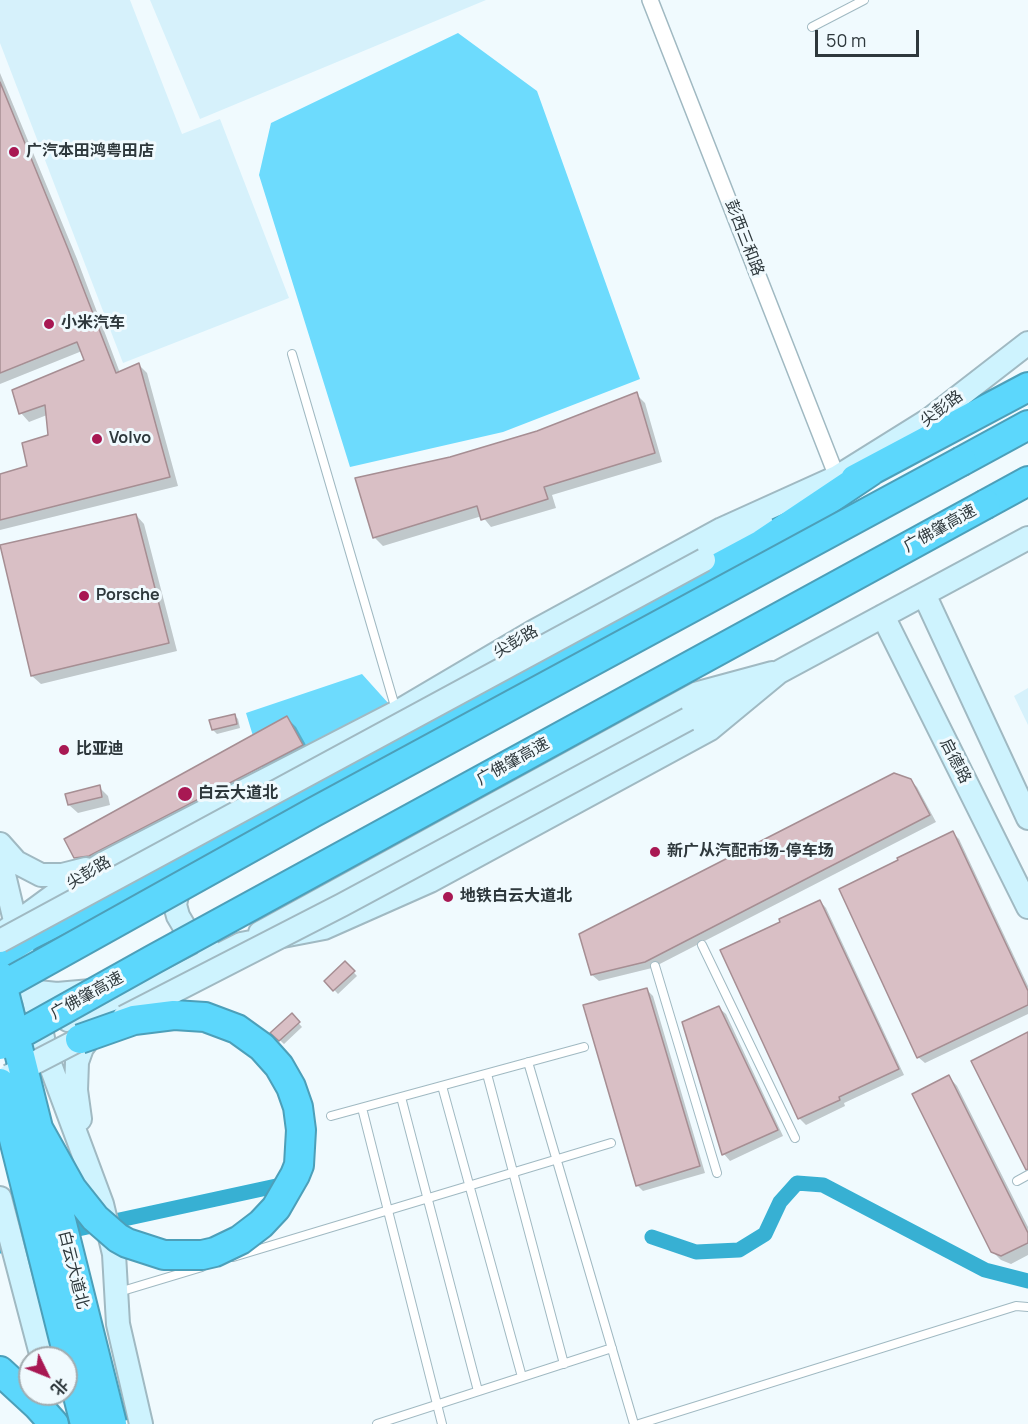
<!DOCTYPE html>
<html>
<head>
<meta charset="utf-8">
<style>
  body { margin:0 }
  #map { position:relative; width:1028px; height:1424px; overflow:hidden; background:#f0fafe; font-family:Manrope,"Noto Sans SC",sans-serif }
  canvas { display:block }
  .north { position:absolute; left:18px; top:1346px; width:60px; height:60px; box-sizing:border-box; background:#f0fafe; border:2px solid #a2acb0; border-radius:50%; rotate:133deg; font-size:16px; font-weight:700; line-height:24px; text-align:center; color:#2e383c }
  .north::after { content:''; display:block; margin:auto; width:21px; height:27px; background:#a81853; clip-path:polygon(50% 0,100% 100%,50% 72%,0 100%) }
  .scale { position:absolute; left:815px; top:30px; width:104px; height:27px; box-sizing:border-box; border:3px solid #2e383c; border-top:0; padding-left:8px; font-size:18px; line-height:21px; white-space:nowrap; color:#2e383c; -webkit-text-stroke:4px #f0fafe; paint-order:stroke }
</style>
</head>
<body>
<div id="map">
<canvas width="1028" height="1424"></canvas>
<div class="north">北</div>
<div class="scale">50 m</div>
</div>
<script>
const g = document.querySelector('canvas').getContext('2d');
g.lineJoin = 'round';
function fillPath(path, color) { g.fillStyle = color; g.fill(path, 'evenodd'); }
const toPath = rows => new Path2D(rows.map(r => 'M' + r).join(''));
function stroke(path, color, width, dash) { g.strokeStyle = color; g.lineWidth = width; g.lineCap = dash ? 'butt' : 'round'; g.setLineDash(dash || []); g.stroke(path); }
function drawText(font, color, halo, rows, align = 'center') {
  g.font = font + ' Manrope,"Noto Sans SC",sans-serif'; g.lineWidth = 6; g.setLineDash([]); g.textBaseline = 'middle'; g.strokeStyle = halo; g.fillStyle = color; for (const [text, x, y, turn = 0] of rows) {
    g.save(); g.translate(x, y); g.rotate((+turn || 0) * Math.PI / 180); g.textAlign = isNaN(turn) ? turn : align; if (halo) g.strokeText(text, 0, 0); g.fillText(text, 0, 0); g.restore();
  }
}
fillPath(toPath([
  [0,0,130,0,182,134,220,119,289,298,123,363,0,43],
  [150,0,486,0,200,119],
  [1028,688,1028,725,1014,696]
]), '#d6f1fb');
fillPath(toPath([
  [458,33,537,91,640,379,503,432,350,467,259,175,271,123],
  [362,674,389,704,263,769,246,713]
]), '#6ddbfd');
fillPath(toPath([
  [0,73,77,259,120,373,139,365,147,373,178,486,0,530,0,475,29,467,49,436,47,415,29,422,21,413,86,361,82,351,0,384],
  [636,394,645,403,662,462,552,495,556,508,491,527,482,516,383,546,374,537,450,459,537,433],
  [136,515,144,524,177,651,41,684,32,676],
  [234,715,238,719,240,728,217,734,213,730],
  [287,718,296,727,311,754,84,866,76,857],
  [910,780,917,787,936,822,652,968,599,981,592,975],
  [99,787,108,796,110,805,78,813,69,805],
  [953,833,959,839,1028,986,1028,1014,925,1063,918,1057],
  [820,901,826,908,904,1075,844,1103,845,1106,806,1125,799,1118,782,922],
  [345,963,357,976,338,994,326,981],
  [647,990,653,996,705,1173,643,1191,637,1185],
  [719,1008,726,1014,783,1136,730,1161,724,1154,684,1023],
  [291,1015,302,1027,284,1044,272,1033],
  [949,1077,957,1086,1028,1227,1028,1255,1011,1264,1001,1260,992,1251]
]), '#0003');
stroke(toPath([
  [652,1237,696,1252,739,1250,765,1234,780,1202,797,1183,823,1185,985,1270,1028,1281],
  [0,1246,290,1183]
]), '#37b0d3', 15);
const building = toPath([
  [0,82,68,249,116,373,139,363,170,477,0,520,0,474,27,466,22,443,48,435,45,405,19,414,12,390,84,360,77,342,0,373,0,82],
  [637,392,655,453,544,487,548,499,481,520,477,506,373,538,355,478,450,457,537,431,637,392],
  [136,514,169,643,31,676,0,545,136,514],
  [235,714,237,724,212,730,209,720,235,714],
  [287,716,303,745,89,856,74,858,64,839,287,716],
  [894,773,911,779,930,815,645,962,591,975,579,934,894,773],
  [100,785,102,797,68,805,65,794,100,785],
  [953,831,1028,991,1028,1005,917,1058,839,889,898,860,897,858,953,831],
  [820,900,899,1069,839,1097,840,1100,798,1119,720,950,780,922,779,919,820,900],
  [345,961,355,971,333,991,324,981,345,961],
  [647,988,700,1166,636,1186,583,1005,647,988],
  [719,1006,778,1130,722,1155,682,1022,719,1006],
  [292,1013,300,1022,279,1041,270,1033,292,1013],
  [1028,1032,1028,1169,1026,1170,971,1061,1028,1032],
  [949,1075,1028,1233,1028,1243,1001,1256,991,1252,912,1094,949,1075]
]);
fillPath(building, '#d9bfc5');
stroke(building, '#a68e93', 1.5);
const lane = toPath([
  [812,27,864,0],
  [292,354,394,703,398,709],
  [702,945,795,1138],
  [655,966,717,1173],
  [528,1062,634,1424],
  [487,1074,564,1364],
  [442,1086,522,1377],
  [401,1097,478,1391],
  [362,1108,442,1424],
  [331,1116,584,1047],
  [1017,1181,1028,1175],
  [233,1257,611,1143],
  [119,1292,202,1267],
  [377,1424,612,1348],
  [639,1424,1016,1306,1028,1307]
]);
const street = toPath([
  [650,0,837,477]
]);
const secondary = toPath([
  [704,560,762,524],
  [924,594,1028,818],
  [883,616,1028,907],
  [688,719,740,692],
  [0,844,16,862,41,875,62,875,86,869],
  [0,858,43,1038],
  [182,876,180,880,175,905,178,916,188,933,199,942,207,945],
  [8,929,57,893,102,864,399,711,533,632,722,529,837,477,930,419,1028,343],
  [260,933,698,693,772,673],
  [17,987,28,991,57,994,91,991],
  [68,1020,123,997,161,985,241,944,324,928,430,881,710,729,779,672,1028,538],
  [10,1029,23,1032,35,1039,44,1048,102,1204,114,1254,118,1324,141,1424],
  [80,1119,76,1090,77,1062,82,1048,91,1036,98,1030],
  [0,1198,42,1358]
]);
const highway = toPath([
  [962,461,1028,425],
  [855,479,1028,387],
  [986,504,1028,481],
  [0,954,30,935,185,857,408,734,762,544,871,471],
  [0,1371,38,1406,54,1424]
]);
stroke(lane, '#a0b9c2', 10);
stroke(street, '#a0b9c2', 18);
stroke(secondary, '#a0b9c2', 26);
stroke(highway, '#4c9fb9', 32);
stroke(lane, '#fff', 8);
stroke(street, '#fff', 15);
stroke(secondary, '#cef3fe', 22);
stroke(highway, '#5cd7fc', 28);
const secondaryBridge = toPath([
  [0,941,704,560],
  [124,1017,342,905,688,719],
  [9,1076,94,1032]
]);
const highwayBridge = toPath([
  [0,976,112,1424],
  [0,987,314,812,962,461],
  [0,1045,154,959,986,504],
  [0,1083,85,1424],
  [39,1130,72,1189,95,1218,118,1238,127,1243,164,1255,202,1255,215,1252,240,1240,261,1224,276,1208,295,1175,299,1165,301,1130,298,1107,291,1087,279,1066,262,1047,237,1029,205,1017,174,1015,134,1020,80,1039]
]);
stroke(secondaryBridge, '#a0b9c2', 26, []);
stroke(highwayBridge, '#4c9fb9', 32, []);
stroke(secondaryBridge, '#cef3fe', 22);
stroke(highwayBridge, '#5cd7fc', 28);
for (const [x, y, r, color] of [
  [14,152,6,"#a81853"],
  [49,324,6,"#a81853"],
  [97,439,6,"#a81853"],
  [84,596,6,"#a81853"],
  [64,750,6,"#a81853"],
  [185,794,8,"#a81853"],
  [655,852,6,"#a81853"],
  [448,897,6,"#a81853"]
]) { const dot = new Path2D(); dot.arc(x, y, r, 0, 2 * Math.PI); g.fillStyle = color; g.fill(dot); stroke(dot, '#f0fafe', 2); }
drawText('bold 16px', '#2e383c', '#f0fafe', [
  ["广汽本田鸿粤田店",26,152],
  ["小米汽车",61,324],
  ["Volvo",109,439],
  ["Porsche",96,596],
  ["比亚迪",76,750],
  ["白云大道北",198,794],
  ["新广从汽配市场-停车场",667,852],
  ["地铁白云大道北",460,897]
], 'left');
drawText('16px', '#2e383c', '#f0fafe', [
  ["彭西三和路",744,238,69],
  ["尖彭路",942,409,-37],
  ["广佛肇高速",940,529,-29],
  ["尖彭路",516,642,-30],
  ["启德路",955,761,63],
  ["广佛肇高速",513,762,-29],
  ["尖彭路",89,873,-31],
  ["广佛肇高速",87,996,-29],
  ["白云大道北",73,1270,76]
]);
</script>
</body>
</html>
